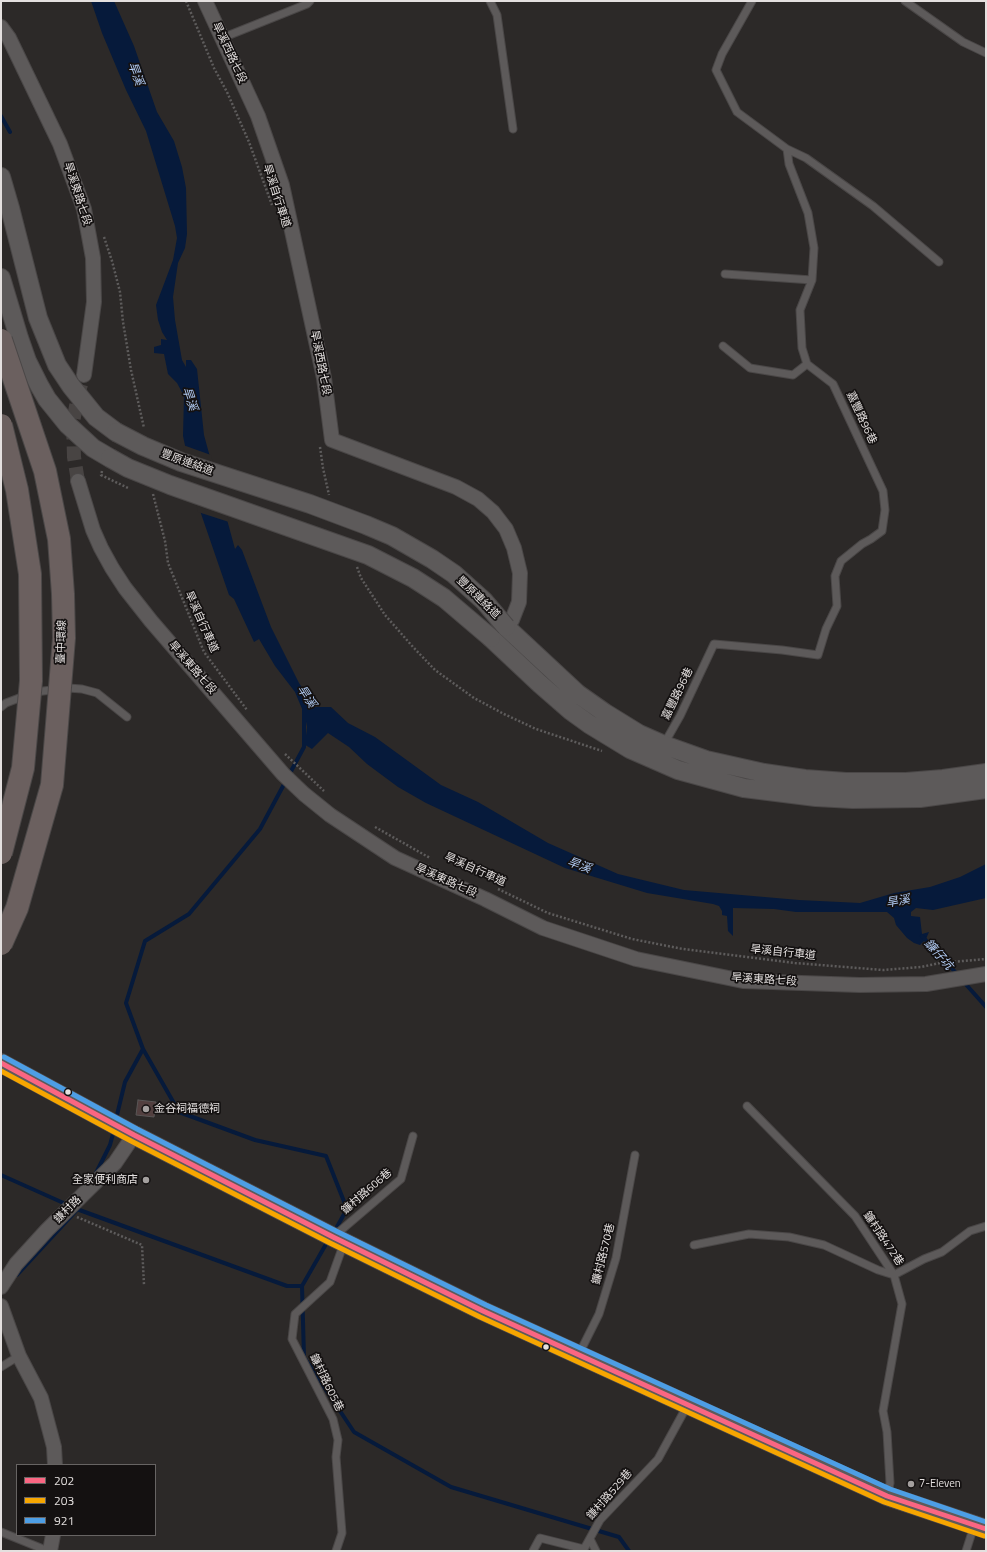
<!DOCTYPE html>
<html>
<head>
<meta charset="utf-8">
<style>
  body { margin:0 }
  #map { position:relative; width:987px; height:1552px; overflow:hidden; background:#2c2928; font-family:"Titillium Web",sans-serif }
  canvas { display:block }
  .frame { position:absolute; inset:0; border:2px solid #e4e0df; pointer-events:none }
  .legend { position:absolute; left:16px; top:1464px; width:140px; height:72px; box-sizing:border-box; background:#141111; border:1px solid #676463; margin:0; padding:5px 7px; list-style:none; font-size:12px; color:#e4e0df }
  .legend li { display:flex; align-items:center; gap:8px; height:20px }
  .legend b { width:20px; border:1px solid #676463 }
</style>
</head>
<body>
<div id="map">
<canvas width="987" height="1552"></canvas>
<div class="frame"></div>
<ul class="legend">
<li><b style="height:5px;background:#fa6682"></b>202</li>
<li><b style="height:5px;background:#f7a600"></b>203</li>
<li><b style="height:5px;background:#4d9ee5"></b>921</li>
</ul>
</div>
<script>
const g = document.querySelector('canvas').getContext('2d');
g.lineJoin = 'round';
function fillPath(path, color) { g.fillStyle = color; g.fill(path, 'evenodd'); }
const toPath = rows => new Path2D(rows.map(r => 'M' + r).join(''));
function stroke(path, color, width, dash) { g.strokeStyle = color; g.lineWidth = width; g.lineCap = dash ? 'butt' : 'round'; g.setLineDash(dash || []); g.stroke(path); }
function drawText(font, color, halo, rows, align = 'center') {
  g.font = font + ' "Titillium Web","Noto Sans TC",sans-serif'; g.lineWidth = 3.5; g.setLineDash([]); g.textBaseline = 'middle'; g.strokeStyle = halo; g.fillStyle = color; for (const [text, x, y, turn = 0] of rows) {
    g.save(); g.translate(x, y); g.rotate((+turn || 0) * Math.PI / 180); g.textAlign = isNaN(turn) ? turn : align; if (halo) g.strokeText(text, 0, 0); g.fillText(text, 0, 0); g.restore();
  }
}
fillPath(toPath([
  [91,1,114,1,134,46,157,112,174,141,182,167,186,188,187,234,185,248,178,263,173,297,175,320,182,360,186,367,186,360,191,360,197,369,204,435,235,549,238,545,242,550,271,627,299,683,315,707,331,707,348,723,375,737,441,785,478,802,548,843,618,874,684,890,799,900,860,903,894,893,930,887,960,877,986,864,986,898,933,910,916,908,911,912,911,916,920,917,922,934,929,932,926,939,920,945,914,943,907,938,896,925,894,918,887,912,796,912,774,909,733,908,733,936,728,931,727,916,722,915,722,911,719,906,713,904,647,893,565,868,426,803,398,787,367,764,349,747,328,733,312,749,302,743,306,736,307,727,305,716,295,692,275,666,259,639,254,642,234,599,229,595,197,502,183,436,184,396,177,383,168,374,164,354,154,353,154,347,161,345,161,339,167,340,162,332,158,320,156,305,173,260,177,238,175,226,146,131,126,90,102,33]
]), '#061a3b');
fillPath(toPath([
  [183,445,211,455,229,522,198,512]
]), '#2c2928');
stroke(toPath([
  [1,116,10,132],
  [304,709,304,747,260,829,189,914,145,941,126,1003,143,1049,179,1112,255,1140,326,1156,347,1209,334,1232],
  [922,936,958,975],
  [962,980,986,1007],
  [116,1119,125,1082,143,1049],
  [1,1175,68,1205],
  [95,1175,110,1145,114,1130],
  [74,1208,287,1286,302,1286],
  [329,1239,302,1286,304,1357,354,1432,451,1487,619,1537,629,1551],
  [17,1275,76,1211]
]), '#061a3b', 4);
const building = toPath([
  [138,1100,156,1102,154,1117,136,1115,138,1100]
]);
fillPath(building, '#523f3f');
stroke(building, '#595656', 1);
stroke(toPath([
  [78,481,74,457,73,422,79,391,84,375]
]), '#484443', 14, [14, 7]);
const service = toPath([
  [490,1,497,15,513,129],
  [905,1,963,42,986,53],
  [222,38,307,4,310,1],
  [787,149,806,158,873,206,939,262],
  [725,274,812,280],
  [723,346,750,368,793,375,807,364],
  [1,707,6,703,35,692,68,688,82,689,97,693,127,717],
  [664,744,680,716,714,644,782,650,818,655,826,629,837,606,835,576,841,561,862,544,871,539,882,531,885,510,883,491,833,384,807,364,802,348,800,310,812,280,814,248,808,213,789,164,787,149,737,112,716,70,722,54,752,1],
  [747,1106,855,1216,894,1275,902,1304,883,1411,887,1432,890,1483,887,1496],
  [333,1237,401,1179,413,1136],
  [694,1245,749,1234,789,1237,824,1245,878,1270,894,1275,924,1259,942,1252,970,1231,986,1226],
  [579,1354,599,1314,616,1258,635,1155],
  [1,1367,19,1356],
  [1,1532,48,1551],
  [590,1539,596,1551],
  [336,1551,342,1533,336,1457,338,1440,333,1419,292,1339,295,1314,330,1282,344,1243],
  [533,1551,540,1538,584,1549,600,1520,658,1459,687,1406],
  [966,1551,974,1526]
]);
const minor = toPath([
  [205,1,258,116,282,185,324,378,332,440,456,487,478,499,493,512,506,529,514,548,520,573,519,602,512,620,506,627],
  [1,27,9,38,60,144,84,209,93,258,94,302,84,375],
  [78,481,93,530,101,548,112,568,125,588,151,621,283,774,304,794,330,815,395,858,485,899,543,928,636,959,743,981,860,985,926,984,986,974],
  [1,1287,16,1264,47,1230,115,1163,134,1135],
  [1,1306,19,1356,41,1398,54,1447,55,1465],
  [50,1551,53,1535]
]);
const tertiary = toPath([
  [1,177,10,208,38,318,57,365,71,386,96,417,116,432],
  [1,278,19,338,27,361,39,385,47,399,68,425,93,448,110,458],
  [506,627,578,694,605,713,639,734,664,745,706,760,764,773,805,779,846,782,906,782,943,779,986,773],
  [491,638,540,684,571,711,589,724,630,749,678,770,744,788,816,797,853,799,920,798,986,789],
  [1,1063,134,1135,333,1237,483,1311,887,1496,986,1529]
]);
stroke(service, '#4a4747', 9);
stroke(minor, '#4a4747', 16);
stroke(tertiary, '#4a4747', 20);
stroke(toPath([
  [186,1,214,68,227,92,249,142,272,205],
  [104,237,112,261,120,292,123,322,131,370,144,428],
  [320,447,323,468,329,495],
  [102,471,101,475,128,488],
  [153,494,165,541,168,563,204,652,247,710],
  [357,567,361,578,385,615,413,647,435,670,474,698,504,714,536,729,602,751],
  [285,754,324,791],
  [375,827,430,858],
  [498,889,548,913,632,939,683,949,795,963,883,970,921,967,940,963,986,959],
  [77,1217,142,1245,144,1285]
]), '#5e5c5c', 2.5, [2, 2]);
stroke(service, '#5d5a5a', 7);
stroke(minor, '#5d5a5a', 14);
stroke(tertiary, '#5d5a5a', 18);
const tertiaryBridge = toPath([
  [116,432,143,446,181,462,310,504,366,525,392,536,432,559,454,574,484,601,506,627],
  [110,458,128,468,170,485,368,555,413,578,444,598,491,638]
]);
const motorwayBridge = toPath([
  [1,340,45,471,59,539,63,594,64,638,52,785,17,908,1,944],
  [1,425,17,490,30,574,31,681,23,768,1,853]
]);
stroke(tertiaryBridge, '#4a4747', 20, []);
stroke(motorwayBridge, '#4a4747', 24, []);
stroke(tertiaryBridge, '#5d5a5a', 18);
stroke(motorwayBridge, '#6b605f', 22);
stroke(toPath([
  [1,1063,134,1135,333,1237,483,1311,887,1496,986,1529]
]), '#fa6682', 5);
stroke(toPath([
  [1,1071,131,1141,330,1243,480,1317,884,1502,984,1536]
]), '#f7a600', 5);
stroke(toPath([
  [4,1057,137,1129,336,1231,486,1305,890,1489,986,1522]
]), '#4d9ee5', 5);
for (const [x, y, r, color] of [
  [68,1092,3.5,"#e4e0df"],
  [146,1109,4,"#a4a09f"],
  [146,1180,4,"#a4a09f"],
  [546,1347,3.5,"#e4e0df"],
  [911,1484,4,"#a4a09f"]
]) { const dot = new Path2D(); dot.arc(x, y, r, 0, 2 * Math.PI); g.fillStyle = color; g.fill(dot); stroke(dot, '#141111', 1.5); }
drawText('11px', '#e4e0df', '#141111', [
  ["旱溪西路七段",229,53,65],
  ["旱溪東路七段",77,194,72],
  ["旱溪自行車道",276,196,72],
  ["旱溪西路七段",320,363,79],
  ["嘉豐路96巷",861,418,65],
  ["豐原連絡道",187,463,20],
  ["豐原連絡道",478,598,44],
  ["旱溪自行車道",201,622,66],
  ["臺中環線",62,642,-88],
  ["旱溪東路七段",192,668,49],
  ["嘉豐路96巷",678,694,-64],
  ["旱溪自行車道",475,870,24],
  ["旱溪東路七段",446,881,24],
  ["旱溪自行車道",783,953,6],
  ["旱溪東路七段",764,980,4],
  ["鐮村路606巷",367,1192,-41],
  ["鎌村路",68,1210,-45],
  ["鐮村路472巷",883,1239,56],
  ["鐮村路570巷",604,1254,-76],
  ["鐮村路605巷",326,1383,64],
  ["鎌村路529巷",610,1495,-49]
]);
drawText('11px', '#e4e0df', '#141111', [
  ["金谷祠福德祠",154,1109],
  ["全家便利商店",138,1180,"right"],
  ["7-Eleven",919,1484]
], 'left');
drawText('italic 12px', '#b2ccf4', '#141111', [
  ["旱溪",135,74,70],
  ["旱溪",189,399,72],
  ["旱溪",306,697,57],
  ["旱溪",579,866,20],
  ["旱溪",898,902,-10],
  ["鐮仔坑",938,955,48]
]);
</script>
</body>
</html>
